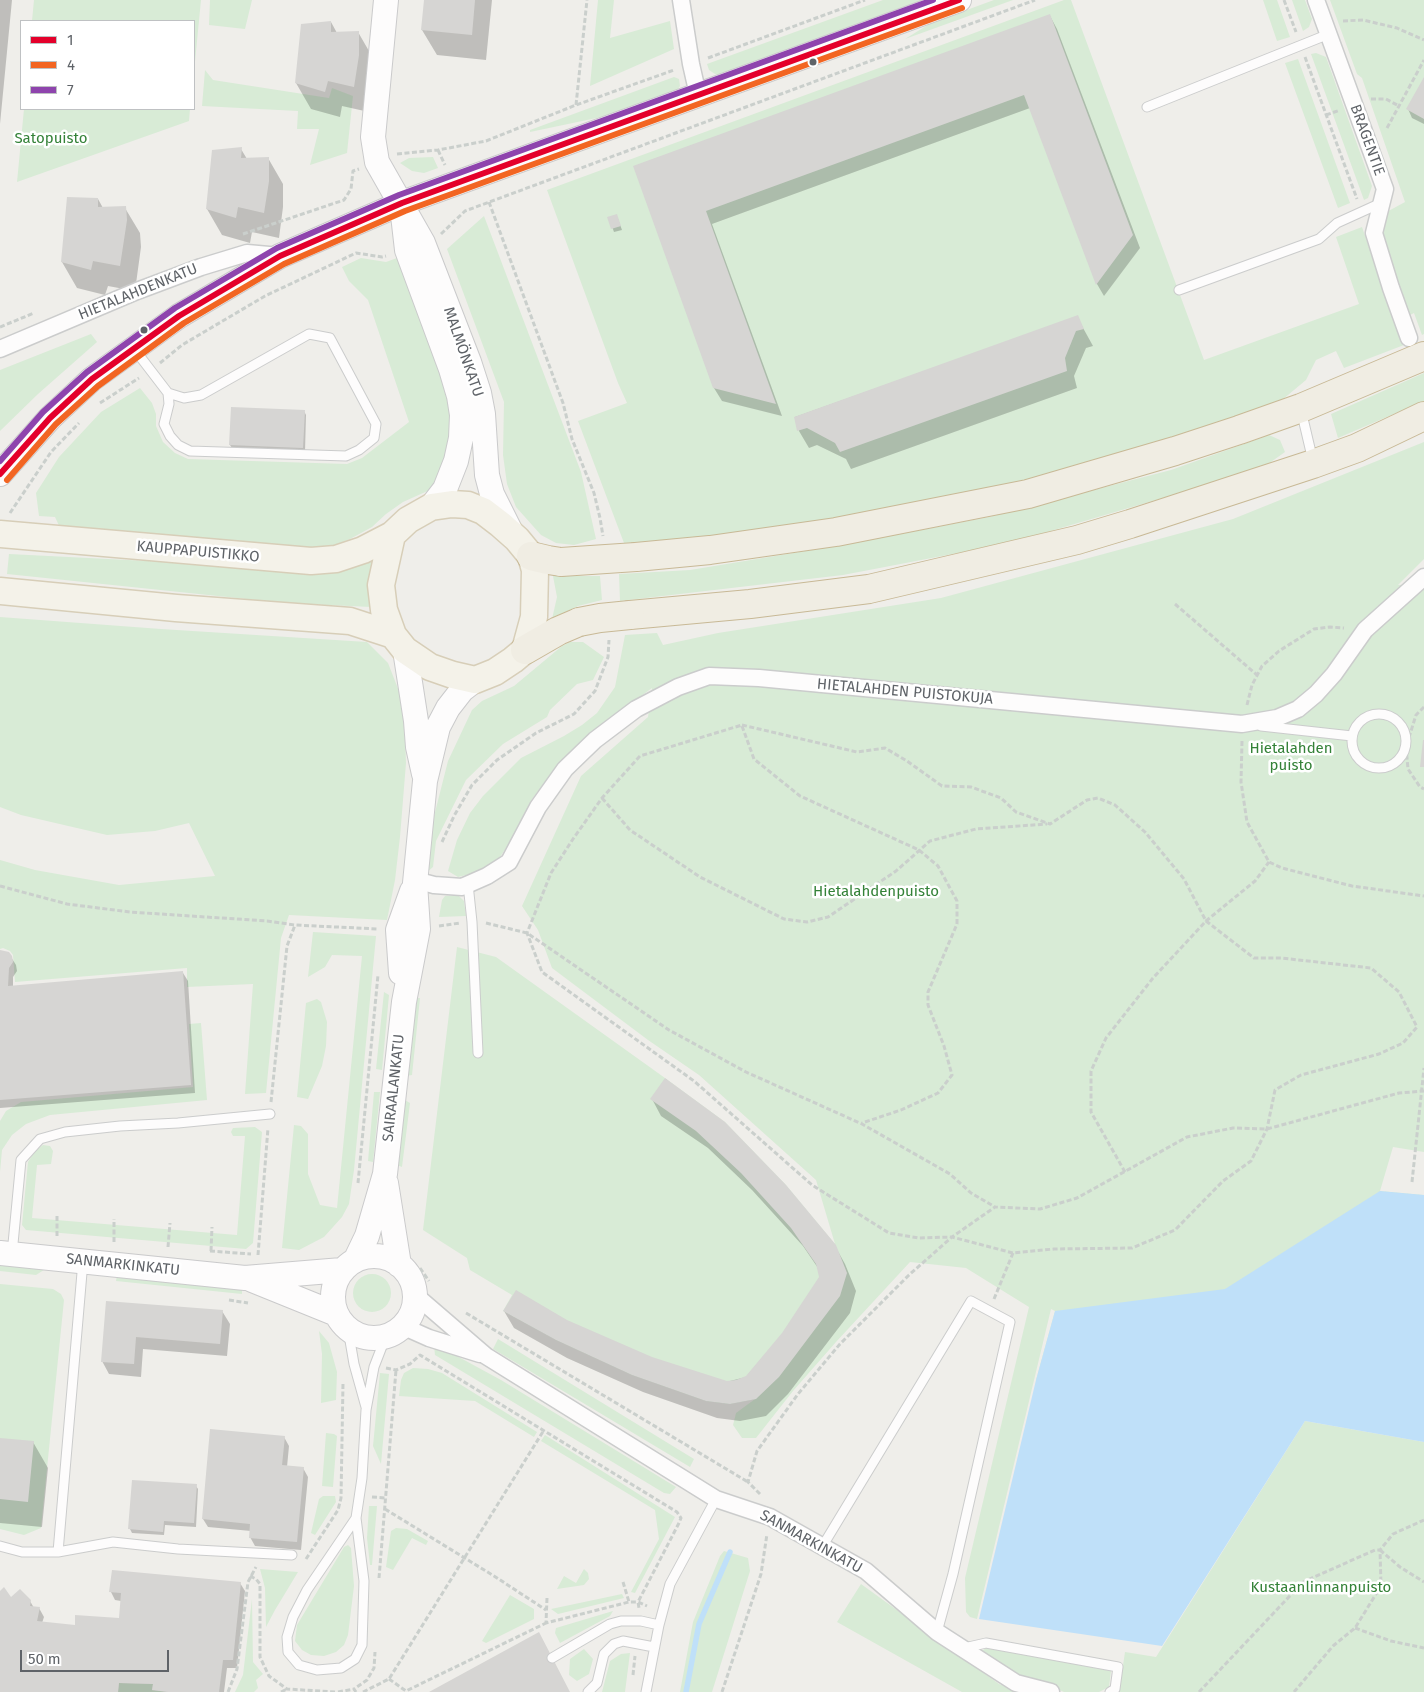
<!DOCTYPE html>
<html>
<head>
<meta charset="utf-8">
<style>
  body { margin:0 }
  #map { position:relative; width:1424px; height:1692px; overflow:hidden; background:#efeeea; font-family:"Fira Sans",sans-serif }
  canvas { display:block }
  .legend { position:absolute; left:20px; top:20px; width:175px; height:90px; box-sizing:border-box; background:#fff; border:1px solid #bfc1c3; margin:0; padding:6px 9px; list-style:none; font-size:15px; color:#5f6368 }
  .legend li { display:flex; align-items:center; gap:10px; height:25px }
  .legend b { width:25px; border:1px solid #bfc1c3 }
  .scale { position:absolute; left:20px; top:1650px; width:149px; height:22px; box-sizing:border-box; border:2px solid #5f6368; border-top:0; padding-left:6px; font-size:15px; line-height:18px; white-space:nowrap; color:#5f6368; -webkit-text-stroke:4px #fff; paint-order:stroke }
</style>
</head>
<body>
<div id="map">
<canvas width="1424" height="1692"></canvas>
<ul class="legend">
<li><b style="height:6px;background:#e4002b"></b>1</li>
<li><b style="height:6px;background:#f26522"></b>4</li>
<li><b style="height:6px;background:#8e44ad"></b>7</li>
</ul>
<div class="scale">50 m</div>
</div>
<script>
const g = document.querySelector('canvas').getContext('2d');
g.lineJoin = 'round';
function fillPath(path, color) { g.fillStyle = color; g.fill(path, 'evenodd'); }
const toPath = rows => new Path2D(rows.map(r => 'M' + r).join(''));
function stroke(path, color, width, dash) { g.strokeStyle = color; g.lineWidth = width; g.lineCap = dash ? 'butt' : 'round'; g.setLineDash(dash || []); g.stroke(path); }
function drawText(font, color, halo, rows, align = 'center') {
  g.font = font + ' "Fira Sans",sans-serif'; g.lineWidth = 5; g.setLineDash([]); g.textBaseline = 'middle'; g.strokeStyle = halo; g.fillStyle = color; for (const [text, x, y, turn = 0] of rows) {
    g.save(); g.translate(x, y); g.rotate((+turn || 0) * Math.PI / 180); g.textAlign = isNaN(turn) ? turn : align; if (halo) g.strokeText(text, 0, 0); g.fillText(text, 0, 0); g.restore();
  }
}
fillPath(toPath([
  [34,0,201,0,194,72,194,21,32,21],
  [210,0,252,0,245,29,209,25],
  [598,0,614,0,610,38,670,21,674,49,590,86],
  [883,0,929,0,722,76,715,74,709,70,707,64],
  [994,0,1013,0,905,39,931,23],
  [1064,0,1071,0,1204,360,1359,304,1336,237,1362,227,1386,297,1397,286,1380,224,1383,214,1405,202,1362,78,1357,74,1330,0,1424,0,1424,334,1422,335,1414,313,1394,323,1404,345,1344,368,1336,351,1316,360,1306,380,1282,400,1189,434,1044,476,896,509,803,524,676,541,624,543,578,421,627,403,618,383,547,190],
  [1263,0,1277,0,1290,37,1277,41],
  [1292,0,1305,0,1312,19,1309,27,1303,31],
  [1316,53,1326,57,1372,186,1368,198,1364,200,1311,54],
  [1298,59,1350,203,1338,208,1285,63],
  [205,70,213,80,329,98,332,88,353,96,347,153,310,165,319,129,297,129,298,111,202,106],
  [674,77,679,79,680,86,675,93,606,116,530,132,530,130],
  [24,109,190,109,189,121,17,182],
  [433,157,438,168,424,173,412,171,400,163,409,158],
  [484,216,581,472,596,539,574,545,556,543,541,535,516,507,507,484,503,455,504,402,447,249],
  [361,258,386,262,397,258,445,371,453,398,449,458,432,489,403,502,386,514,372,527,350,539,311,554,62,532,55,517,39,516,36,493,59,457,101,412,140,388,152,403,156,414,156,426,163,442,175,453,188,459,347,464,362,458,409,422,368,300,349,281,342,267],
  [91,334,97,342,38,394,0,431,0,370],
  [1424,373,1424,401,1338,438,1331,414],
  [1269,435,1280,440,1285,452,1261,469,1010,543,843,575,620,601,619,574,690,570,848,544,989,517,1171,470],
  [1424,442,1424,559,1398,585,1424,584,1424,1152,1393,1147,1380,1191,1424,1195,1036,1380,1055,1311,1051,1309,977,1619,970,1617,966,1612,965,1578,1029,1307,966,1268,910,1262,836,1342,793,1391,756,1438,742,1438,733,1425,736,1413,755,1399,730,1404,706,1401,632,1375,556,1340,503,1311,512,1295,470,1270,467,1258,423,1230,457,947,496,957,665,1078,725,1122,786,1185,835,1244,816,1180,699,1075,648,1040,552,968,538,930,522,906,581,776,648,717,652,688,585,738,558,765,532,799,508,845,496,863,483,871,458,877,448,871,457,840,470,813,483,796,521,758,564,736,582,725,597,713,615,687,625,635,657,633,663,645,718,633,941,598,1233,519],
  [9,554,327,570,374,559,371,607,285,603,7,574],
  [553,576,600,576,602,600,578,606,552,619,557,597],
  [0,617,161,629,367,642,388,663,404,704,406,763,400,837,395,880,387,920,289,915,281,938,266,1093,245,1094,253,984,187,987,187,968,15,982,13,955,10,951,3,948,0,949,0,860,35,870,119,885,215,876,189,823,155,831,107,835,21,815,0,807],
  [570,642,583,642,604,657,593,680,577,684,550,710,547,717,503,744,466,780,436,841,433,867,426,873,430,832,448,761,472,710,482,701,514,686,562,646],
  [458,895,464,901,466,916,439,917,442,900,445,896],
  [313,932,376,936,354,1170,349,1204,342,1217,324,1237,299,1250,282,1248,294,1125,301,1126,308,1134,308,1174,320,1205,337,1208,362,956,332,955,325,967,308,977],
  [384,992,389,995,382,1070,376,1069],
  [414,998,420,998,412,1075,406,1076],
  [317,999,321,1002,327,1022,326,1046,322,1066,308,1099,297,1097,306,1003],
  [201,1023,207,1100,50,1115,26,1124,12,1135,2,1150,0,1172,0,1121,6,1111,21,1102,193,1087,189,1024],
  [374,1092,380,1092,373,1162,368,1161],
  [403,1099,410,1103,402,1167,397,1165],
  [255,1127,262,1132,253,1243,246,1249,26,1230,22,1225,28,1162,34,1152,43,1145,50,1146,53,1151,51,1164,37,1165,32,1218,237,1235,245,1136,233,1136,231,1132,233,1128],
  [0,1264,47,1268,36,1275,0,1271],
  '353 1293a19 19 0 1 1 38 0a19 19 0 1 1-38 0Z',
  [117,1275,242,1287,242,1294,116,1281],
  [0,1284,53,1289,61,1294,64,1300,41,1528,24,1535,0,1529],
  [319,1331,329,1343,337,1372,336,1400,321,1403,322,1354],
  [498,1339,694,1459,690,1467,493,1349],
  [434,1345,455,1355,501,1380,676,1487,670,1494,664,1493,435,1355],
  [413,1368,428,1369,442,1373,537,1432,534,1437,475,1401,399,1396,401,1380,404,1373],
  [380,1373,389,1374,381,1464,373,1446],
  [1305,1421,1424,1442,1424,1692,1119,1692,1125,1652,1156,1657],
  [326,1433,334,1434,337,1436,333,1487,322,1486],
  [545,1435,675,1517,635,1593,631,1592,659,1539,655,1510,541,1441],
  [323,1496,335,1496,336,1502,315,1535,311,1533,319,1499],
  [369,1506,377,1506,372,1565,370,1565,367,1538],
  [396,1528,407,1529,428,1541,426,1545,412,1538,393,1570,386,1567,391,1531],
  [348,1545,351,1548,354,1586,348,1635,344,1645,336,1652,324,1656,311,1655,302,1650,295,1641,297,1625,344,1547],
  [724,1551,748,1558,750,1571,712,1692,680,1692,693,1622,720,1556],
  [260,1569,298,1572,275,1610,266,1627,265,1588],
  [584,1569,588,1573,589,1579,584,1585,557,1589,564,1576,576,1583],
  [861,1584,999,1684,1019,1692,962,1692,837,1622],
  [622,1594,624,1598,558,1614,551,1609],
  [510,1595,534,1609,534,1619,486,1643,482,1641],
  [252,1599,253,1662,263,1674,256,1680,258,1688,254,1692,235,1692,243,1675],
  [613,1611,610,1616,560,1643,555,1633,556,1628],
  [987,1647,1111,1671,1109,1687,1099,1692,1064,1692,1049,1685,1015,1676,982,1651],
  [584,1649,593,1659,589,1674,577,1681,569,1675,570,1659],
  [630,1653,625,1692,602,1692,610,1661,621,1654],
  [119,1683,153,1684,152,1690,168,1692,118,1692]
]), '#d8ebd6');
fillPath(toPath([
  [1380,1191,1424,1195,1424,1442,1305,1421,1162,1646,979,1619,1036,1380,1055,1311,1225,1289]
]), '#bfe0f9');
fillPath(toPath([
  [0,0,12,0,0,124],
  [425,0,492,0,486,60,437,55,422,30],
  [1050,16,1057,29,1140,248,1104,296,1097,284,1030,108,712,224,782,416,722,401,714,388,635,166],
  [331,22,337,33,358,32,373,58,369,112,342,106,340,117,311,109,296,83],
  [1424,79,1424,124,1412,118,1408,109],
  [241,149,247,159,268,158,283,184,283,207,279,238,252,232,250,243,222,235,207,209],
  [98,199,103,208,125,208,140,233,141,247,135,291,108,286,105,295,77,288,62,262],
  [609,218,618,219,622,230,614,232],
  [1077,317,1093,346,1086,348,1074,376,1077,388,851,469,846,459,817,445,809,448,799,431,795,417],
  [304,411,306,415,305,452,232,448,230,445],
  [0,951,11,957,16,965,17,971,13,977,13,987,183,973,188,981,195,1093,0,1108],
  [666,1079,835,1246,845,1264,856,1291,850,1313,788,1394,766,1416,740,1421,717,1418,643,1392,567,1358,514,1328,504,1311,566,1321,651,1358,726,1382,746,1377,783,1334,820,1277,818,1268,803,1246,752,1190,708,1148,661,1116,652,1099],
  [107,1302,222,1311,230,1324,227,1356,143,1349,141,1377,109,1374,102,1361],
  [284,1437,289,1446,287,1467,303,1468,308,1477,301,1550,255,1546,250,1537,251,1531,208,1527,203,1519],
  [0,1439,33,1442,48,1468,42,1527,0,1523],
  [196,1486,198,1489,196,1527,165,1525,164,1535,132,1533,130,1529],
  [240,1583,245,1591,237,1668,227,1668,224,1692,0,1692,0,1592,10,1598,30,1601,34,1608,39,1608,44,1617,42,1623,76,1626,120,1620,121,1601,115,1600,111,1592]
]), '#0003');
stroke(toPath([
  [686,1692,699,1624,730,1552]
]), '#bfe0f9', 5.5);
fillPath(toPath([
  [424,0,475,0,472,35,421,30],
  [1050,14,1133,235,1096,285,1024,95,706,211,776,404,713,388,633,166],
  [331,21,331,32,359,31,359,55,354,87,328,81,325,92,295,83,301,24],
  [1424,77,1424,119,1406,109],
  [242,147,241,158,269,157,269,181,264,213,238,207,236,218,206,209,212,150],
  [67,197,98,198,98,207,126,206,127,220,120,266,93,261,91,270,61,262],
  [617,214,621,226,611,229,607,217],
  [1078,315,1084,329,1076,331,1065,358,1067,371,840,452,835,443,807,428,797,431,794,417],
  [231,407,305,410,303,448,229,445],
  [1423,740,1424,740,1424,767,1420,767],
  [0,950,9,952,12,956,13,962,9,968,8,986,183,971,191,1085,0,1100],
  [665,1078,725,1122,786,1185,836,1245,847,1273,840,1296,779,1377,756,1399,730,1404,706,1401,632,1375,556,1340,503,1311,516,1290,567,1320,652,1357,727,1381,736,1380,746,1376,782,1333,819,1277,816,1264,791,1228,741,1173,696,1131,650,1099],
  [106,1301,223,1310,220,1344,136,1337,134,1364,101,1362],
  [210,1429,285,1436,282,1465,304,1467,297,1542,249,1538,250,1524,202,1519],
  [0,1438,34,1441,28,1502,0,1499],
  [132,1480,197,1484,194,1523,164,1521,163,1532,128,1529],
  [112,1570,241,1582,233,1660,223,1660,219,1692,168,1692,152,1690,153,1684,119,1683,118,1692,0,1692,0,1591,4,1587,11,1597,20,1589,31,1600,30,1606,40,1607,37,1621,75,1625,75,1615,119,1618,121,1593,109,1592],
  [539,1632,570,1692,429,1692]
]), '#d6d5d3');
const lane = toPath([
  [1147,107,1329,34],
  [1179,290,1319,239,1337,223,1381,203],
  [135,350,168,393,184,398,201,395,309,334,330,338,376,424,374,438,359,450,346,456,190,451,178,445,170,436,164,424,169,404,168,393],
  [1301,410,1313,461],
  '1352 741a27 27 0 1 1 54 0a27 27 0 1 1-54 0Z',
  [1261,726,1352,736],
  [468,884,472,922,478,1053],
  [12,1254,21,1160,40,1139,65,1132,120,1126,178,1123,270,1114],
  [348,1329,354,1364,366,1407],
  [356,1518,307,1590,293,1617,287,1637,288,1652,299,1665,317,1670,341,1668,355,1659,362,1645,364,1581,356,1518,362,1478,366,1410,374,1367,386,1336],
  [0,1546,22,1552,58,1552,113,1542,178,1549,292,1555],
  [822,1547,971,1301,1010,1322,953,1574,937,1632],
  [58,1552,83,1261],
  [964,1648,986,1643,1118,1667,1115,1689,1110,1692],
  [552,1658,610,1624,621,1621,641,1621,659,1625],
  [588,1692,597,1683,604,1654,614,1644,623,1641,654,1647],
  [646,1692,659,1625,670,1584,716,1499]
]);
const street = toPath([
  [681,0,691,64,698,95],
  [1316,0,1385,189,1374,233,1391,288,1409,338],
  [0,349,137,291,201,267,247,253,280,256],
  [415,880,434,885,462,887,487,876,509,862,538,807,565,769,595,740,636,709,678,687,709,676,759,678,1242,724,1277,718,1298,709,1316,694,1334,674,1365,630,1424,577],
  [414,1294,486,1356,716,1499,770,1517,866,1571,937,1632,1016,1683,1051,1692],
  [402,1326,429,1338,480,1354]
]);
const secondary = toPath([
  [386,0,373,137,377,162,423,243,469,362,479,393,483,414,487,475,492,494,512,534],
  [403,215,407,250,451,369,459,396,462,415,461,438,456,461,445,489,431,507],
  [0,474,50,418,92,379,179,316,280,256,402,203,959,0],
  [405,650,416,721,418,747,424,774],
  [401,973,398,930,412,891],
  [386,1183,399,1265],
  [0,1253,245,1278,342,1270],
  '333 1297a41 41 0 1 1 82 0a41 41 0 1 1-82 0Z',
  [356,1259,367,1236,385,1174,404,1002,418,929,415,883,425,781,438,727,448,708,462,690,475,680],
  [252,1280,336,1314]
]);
const primary = toPath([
  [452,504,468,505,483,511,500,524,517,539,531,556,535,570,534,617,525,650,513,660,495,672,475,680,453,675,430,667,405,650,393,635,384,610,381,585,392,535,408,520,431,507,452,504],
  [0,534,311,561,336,559,363,550,392,535],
  [0,591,176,608,350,621,393,635]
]);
const highway = toPath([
  [531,556,548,560,561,562],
  [636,557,710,550,836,532,1028,494,1175,451,1239,430,1301,408,1424,356],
  [630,615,750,604,869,589,1077,540,1130,524,1313,464,1357,448,1424,416],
  [525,650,558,631,579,622]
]);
stroke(lane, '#cbcccc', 11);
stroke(street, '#cbcccc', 19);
stroke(secondary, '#cacacb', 26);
stroke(primary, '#d7ceb8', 29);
stroke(highway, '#c8b996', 30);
stroke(toPath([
  [1284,0,1296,32],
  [1343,21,1363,20,1397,28,1424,40],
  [1305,57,1357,199],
  [708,58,865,0],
  [1371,99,1386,99,1399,106],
  [576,105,587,0],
  [1326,115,1340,110],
  [1387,128,1424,60],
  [438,150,445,165],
  [397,154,438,150,486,141,576,105,674,70],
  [489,202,563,403,572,439,594,493,600,518,603,536],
  [243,234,344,200,351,189,353,171,359,169],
  [441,234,465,211,1035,0],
  [0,327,34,313],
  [160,363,182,345,265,296,356,253,382,257,386,256],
  [100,403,139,378],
  [10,513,51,452,79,423],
  [1175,604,1257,675],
  [1247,705,1252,685,1262,666,1279,651,1314,629,1330,627,1344,628],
  [1424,707,1416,715,1406,747,1408,769,1420,787,1424,789],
  [742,725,857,752,885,748,907,761,942,786,971,787,1001,798,1016,812,1050,824,1087,800,1098,798,1115,805,1145,832,1184,879,1206,921,1254,958,1281,958,1371,968,1399,992,1417,1027,1403,1043,1379,1054,1301,1075,1275,1090,1267,1129,1251,1161,1223,1181,1175,1230,1132,1248,1054,1249,1013,1253,952,1237,919,1238,889,1233,812,1185,694,1081,542,972,527,933,551,873,573,839,602,798,640,756,742,725],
  [742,726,754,759,800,796,919,850,938,866,957,901,957,924,928,992,928,1005,944,1046,952,1075,938,1093,901,1110,862,1123],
  [1242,741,1241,782,1247,822,1269,862,1282,868,1352,886,1424,896],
  [602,798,630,830,700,877,784,919,807,922,828,917,896,871,930,841,976,829,1047,824],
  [442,842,454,816,472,785,497,760,536,733,574,714,595,691,608,657,609,640],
  [0,886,67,904,130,912,267,921,295,925,378,929],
  [486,923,527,933,669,1030,746,1072,862,1124,950,1174,971,1193,995,1207],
  [439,926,460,923],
  [271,1102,287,946,295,925],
  [1125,1172,1091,1112,1091,1071,1106,1038,1153,978,1206,921,1255,881,1269,862],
  [1412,1182,1424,1068],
  [358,1183,378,975],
  [57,1216,57,1237],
  [114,1242,114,1219],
  [168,1247,170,1223],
  [210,1251,251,1254],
  [211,1251,212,1227],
  [258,1255,268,1128],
  [420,1268,429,1281],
  [994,1299,1013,1253],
  [229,1300,248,1303],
  [466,1313,748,1482],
  [386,1368,396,1370,410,1364,420,1355,677,1512,681,1518,679,1523,638,1602,639,1608],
  [760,1494,748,1482,757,1451,798,1394,840,1344,909,1275,952,1237,995,1207,1040,1209,1077,1198,1187,1137,1233,1128,1267,1129,1399,1093,1424,1091],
  [372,1497,386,1498],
  [385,1509,494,1576,546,1610],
  [1380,1550,1400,1567,1424,1582],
  [306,1559,338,1510,341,1498,343,1383],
  [250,1576,256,1579,260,1584,260,1657,269,1676,287,1689,335,1692],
  [379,1578,396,1370],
  [623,1582,629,1602],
  [547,1598,546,1623,629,1602,638,1602,647,1606],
  [1355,1628,1391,1641,1424,1648],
  [633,1675,635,1656],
  [389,1679,406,1691,546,1623],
  [228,1692,237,1669,248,1582,256,1567],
  [281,1692,287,1689],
  [338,1692,354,1689],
  [356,1692,354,1689,367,1680,374,1668,375,1652],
  [363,1692,389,1679,544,1430],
  [722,1692,761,1574,767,1534],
  [1199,1692,1303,1582,1375,1550,1380,1550,1393,1534,1424,1520],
  [1294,1692,1333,1646,1355,1628,1381,1586,1380,1550]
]), '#cacfcc', 3, [5, 2.5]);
stroke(lane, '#fdfcfc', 9);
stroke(street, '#fdfcfc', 16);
stroke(secondary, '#fdfcfc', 24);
stroke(primary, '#f4f2e9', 26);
stroke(highway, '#f0ede3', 28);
const highwayBridge = toPath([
  [561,562,636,557],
  [579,622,600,618,630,615]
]);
stroke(highwayBridge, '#c8b996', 30, []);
stroke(highwayBridge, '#f0ede3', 28);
stroke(toPath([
  [0,474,50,418,92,379,179,316,280,256,402,203,959,0]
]), '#e4002b', 6);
stroke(toPath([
  [7,480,56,424,98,386,184,323,284,264,405,211,962,8]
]), '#f26522', 6);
stroke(toPath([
  [0,461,43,412,87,372,175,308,277,248,399,195,933,0]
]), '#8e44ad', 6);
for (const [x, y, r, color] of [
  [813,62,4.5,"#5f6368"],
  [144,330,4.5,"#5f6368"]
]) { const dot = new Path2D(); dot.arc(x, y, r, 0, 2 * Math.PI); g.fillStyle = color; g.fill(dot); stroke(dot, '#fff', 2); }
drawText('15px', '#348238', '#fff', [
  ["Satopuisto",51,139],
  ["Hietalahden",1291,749],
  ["puisto",1291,766],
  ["Hietalahdenpuisto",876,892],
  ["Kustaanlinnanpuisto",1321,1588]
]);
drawText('15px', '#5f6368', '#fff', [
  ["BRAGENTIE",1367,140,70],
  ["HIETALAHDENKATU",138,292,-22],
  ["MALMÖNKATU",463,352,71],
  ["KAUPPAPUISTIKKO",198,552,5],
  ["HIETALAHDEN PUISTOKUJA",905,692,5],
  ["SAIRAALANKATU",394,1088,-84],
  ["SANMARKINKATU",123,1265,6],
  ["SANMARKINKATU",811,1542,29]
]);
</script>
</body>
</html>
